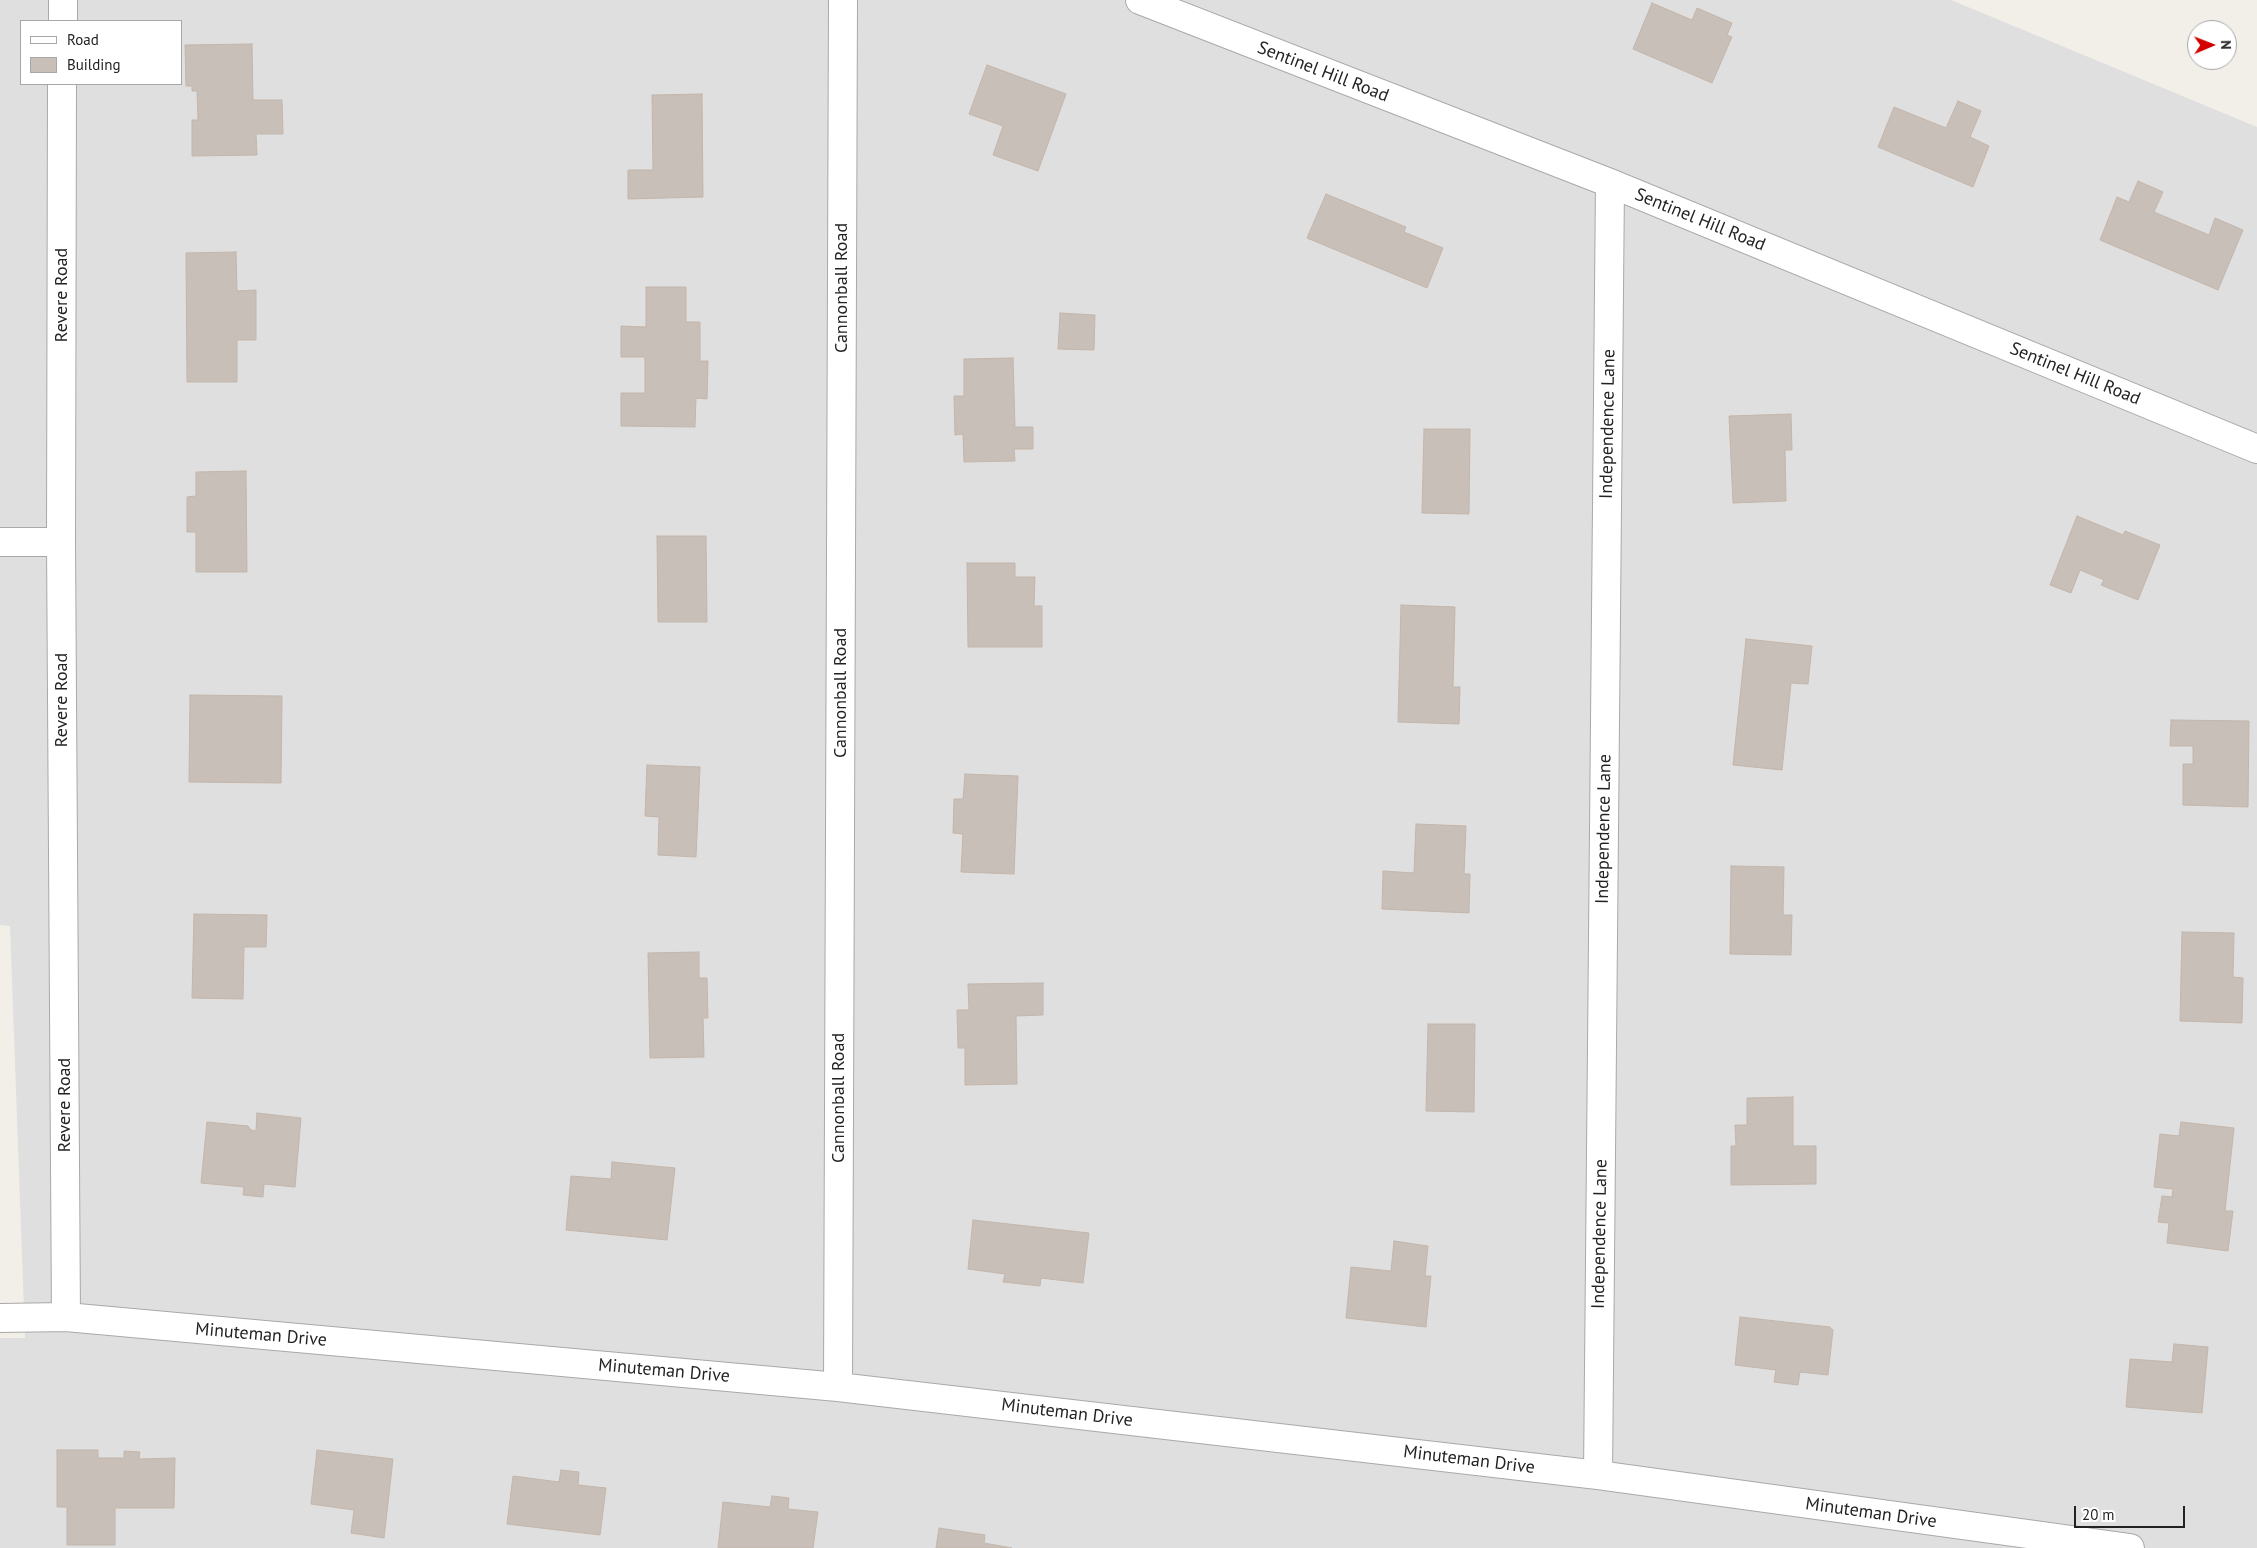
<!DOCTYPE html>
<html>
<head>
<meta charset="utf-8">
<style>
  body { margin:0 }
  #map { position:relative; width:2257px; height:1548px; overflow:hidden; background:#f2efe9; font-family:"PT Sans",sans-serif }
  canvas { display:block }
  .legend { position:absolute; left:20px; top:20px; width:162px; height:65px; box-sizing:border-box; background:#fff; border:1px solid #a7a7a7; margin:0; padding:6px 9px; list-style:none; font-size:15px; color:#222 }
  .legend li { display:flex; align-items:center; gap:10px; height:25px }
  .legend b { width:25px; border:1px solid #a7a7a7 }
  .north { position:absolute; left:2187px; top:20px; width:50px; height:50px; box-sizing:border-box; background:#fff; border:1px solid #a7a7a7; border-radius:50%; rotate:89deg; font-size:14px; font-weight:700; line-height:20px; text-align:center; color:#222 }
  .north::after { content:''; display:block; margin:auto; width:18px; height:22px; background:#d40000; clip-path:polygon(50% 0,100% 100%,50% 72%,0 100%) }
  .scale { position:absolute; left:2074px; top:1506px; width:111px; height:22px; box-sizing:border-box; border:2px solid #222; border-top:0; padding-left:6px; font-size:15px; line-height:18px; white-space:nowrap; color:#222; -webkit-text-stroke:4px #fff; paint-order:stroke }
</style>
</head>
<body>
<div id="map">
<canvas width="2257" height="1548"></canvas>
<ul class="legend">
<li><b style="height:6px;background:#fff"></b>Road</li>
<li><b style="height:14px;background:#c7bfb8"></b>Building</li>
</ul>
<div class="north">N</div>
<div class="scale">20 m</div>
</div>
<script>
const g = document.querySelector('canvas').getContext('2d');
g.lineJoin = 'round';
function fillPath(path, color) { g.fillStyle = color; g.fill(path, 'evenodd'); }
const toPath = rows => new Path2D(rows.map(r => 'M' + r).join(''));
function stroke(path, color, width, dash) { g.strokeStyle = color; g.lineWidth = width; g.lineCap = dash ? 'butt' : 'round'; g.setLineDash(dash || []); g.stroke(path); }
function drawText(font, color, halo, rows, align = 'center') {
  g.font = font + ' "PT Sans",sans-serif'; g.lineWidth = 4; g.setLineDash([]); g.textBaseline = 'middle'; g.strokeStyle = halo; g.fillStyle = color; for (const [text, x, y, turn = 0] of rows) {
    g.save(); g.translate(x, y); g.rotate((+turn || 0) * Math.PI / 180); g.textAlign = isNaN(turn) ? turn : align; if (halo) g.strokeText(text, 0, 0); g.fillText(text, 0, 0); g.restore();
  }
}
fillPath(toPath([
  [0,0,1951,0,2257,127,2257,1548,0,1548,0,1338,25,1338,10,926,0,925],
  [21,21,181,21,181,84,21,84]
]), '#e0dfdf');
const building = toPath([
  [1652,3,1692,20,1697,8,1732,23,1727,35,1732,37,1712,83,1633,49,1652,3],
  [252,44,253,100,282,100,283,134,256,134,257,155,192,156,192,120,198,120,197,91,192,91,192,86,186,86,185,45,252,44],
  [987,65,1066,94,1038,171,993,155,1003,126,969,114,987,65],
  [702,94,703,197,628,199,628,170,653,170,652,95,702,94],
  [1958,101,1981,111,1970,137,1989,146,1973,187,1878,147,1894,107,1946,128,1958,101],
  [2138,181,2163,192,2154,212,2209,235,2215,218,2243,230,2218,290,2100,240,2117,197,2129,202,2138,181],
  [1326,194,1406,227,1404,232,1443,248,1427,288,1307,238,1326,194],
  [236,252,237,291,256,290,256,340,237,340,237,382,187,382,186,253,236,252],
  [646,287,686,287,686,322,700,322,700,361,708,361,707,399,696,398,695,427,621,426,621,393,645,393,645,357,621,357,621,326,646,327,646,287],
  [1060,313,1095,315,1094,350,1058,349,1060,313],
  [1013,358,1015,427,1033,427,1033,449,1014,449,1015,461,964,462,963,434,955,435,954,396,964,396,964,359,1013,358],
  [1791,414,1792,450,1785,450,1786,501,1733,503,1729,416,1791,414],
  [1424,429,1470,429,1469,514,1422,513,1424,429],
  [246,471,247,572,196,572,196,532,187,532,187,497,196,496,196,472,246,471],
  [2077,516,2123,535,2125,531,2160,545,2138,600,2101,585,2104,580,2080,570,2071,593,2050,585,2077,516],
  [657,536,706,536,707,622,658,622,657,536],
  [967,563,1015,563,1015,577,1035,577,1034,606,1042,606,1042,647,968,647,967,563],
  [1401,605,1455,607,1453,687,1460,687,1459,724,1398,722,1401,605],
  [1746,639,1812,646,1808,684,1791,683,1782,770,1733,765,1746,639],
  [190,695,282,696,281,783,189,782,190,695],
  [2171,720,2249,721,2248,807,2183,805,2183,764,2193,764,2193,746,2170,746,2171,720],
  [647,765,700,767,696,857,658,855,659,817,645,816,647,765],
  [965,774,1018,776,1014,874,961,872,963,834,953,833,954,799,963,799,965,774],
  [1416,824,1466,826,1464,874,1470,874,1469,913,1382,909,1383,871,1414,873,1416,824],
  [1731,866,1784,867,1783,915,1792,915,1791,955,1730,954,1731,866],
  [194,914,267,915,266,947,244,947,243,999,192,998,194,914],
  [2182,932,2234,933,2233,977,2243,978,2242,1023,2180,1021,2182,932],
  [699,952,699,978,707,978,708,1018,703,1018,704,1057,650,1058,648,953,699,952],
  [1043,983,1043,1015,1016,1016,1017,1084,965,1085,965,1048,958,1048,957,1010,969,1010,968,984,1043,983],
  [1428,1024,1475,1024,1474,1112,1426,1111,1428,1024],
  [1793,1097,1793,1146,1816,1146,1816,1184,1731,1185,1731,1146,1736,1146,1735,1125,1747,1125,1747,1098,1793,1097],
  [257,1113,301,1118,295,1187,264,1184,263,1197,243,1195,244,1187,201,1183,207,1122,248,1126,251,1130,256,1131,257,1113],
  [2181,1122,2234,1128,2225,1211,2233,1211,2228,1251,2167,1243,2169,1223,2158,1222,2162,1196,2172,1197,2173,1189,2154,1187,2160,1134,2179,1136,2181,1122],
  [612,1162,675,1168,667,1240,566,1230,571,1176,611,1179,612,1162],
  [973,1220,1089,1233,1083,1283,1041,1278,1040,1286,1003,1282,1005,1274,968,1269,973,1220],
  [1394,1241,1428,1246,1425,1276,1431,1276,1426,1327,1346,1318,1351,1267,1391,1271,1394,1241],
  [1740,1317,1830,1327,1833,1330,1828,1375,1800,1372,1798,1385,1774,1382,1776,1370,1735,1365,1740,1317],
  [2174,1344,2208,1347,2202,1413,2126,1407,2130,1359,2172,1362,2174,1344],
  [57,1450,98,1450,98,1458,124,1458,124,1451,140,1452,139,1459,175,1458,174,1508,115,1508,115,1545,67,1545,67,1507,57,1507,57,1450],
  [317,1450,393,1459,384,1538,351,1533,354,1510,311,1504,317,1450],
  [561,1470,579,1472,578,1485,606,1488,600,1535,507,1524,513,1476,559,1482,561,1470],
  [772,1496,789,1498,788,1509,818,1512,813,1548,718,1548,723,1502,770,1507,772,1496],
  [939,1528,985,1535,984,1543,1012,1548,936,1548,939,1528]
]);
fillPath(building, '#c7bfb8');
stroke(building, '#c4b6ab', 1);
const minor = toPath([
  [1140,0,1610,183,2257,449],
  [63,21,63,0],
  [62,84,61,542,66,1317],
  [0,542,61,542],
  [0,1318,66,1317,838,1387,1598,1475,2130,1548],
  [838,1387,843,0],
  [1598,1475,1610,183]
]);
stroke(minor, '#a9a9a9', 30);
stroke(minor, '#fff', 28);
drawText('18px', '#222', '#fff', [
  ["Sentinel Hill Road",1323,72,21],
  ["Sentinel Hill Road",1700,220,22],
  ["Cannonball Road",842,288,-90],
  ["Revere Road",62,295,-90],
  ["Sentinel Hill Road",2075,374,22],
  ["Independence Lane",1608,424,-89],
  ["Cannonball Road",841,693,-90],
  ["Revere Road",62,700,-90],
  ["Independence Lane",1604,829,-89],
  ["Cannonball Road",839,1098,-90],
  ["Revere Road",65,1105,-90],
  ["Independence Lane",1600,1234,-89],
  ["Minuteman Drive",261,1335,5],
  ["Minuteman Drive",664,1371,5],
  ["Minuteman Drive",1067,1413,7],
  ["Minuteman Drive",1469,1460,7],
  ["Minuteman Drive",1871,1513,8]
]);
</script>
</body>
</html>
